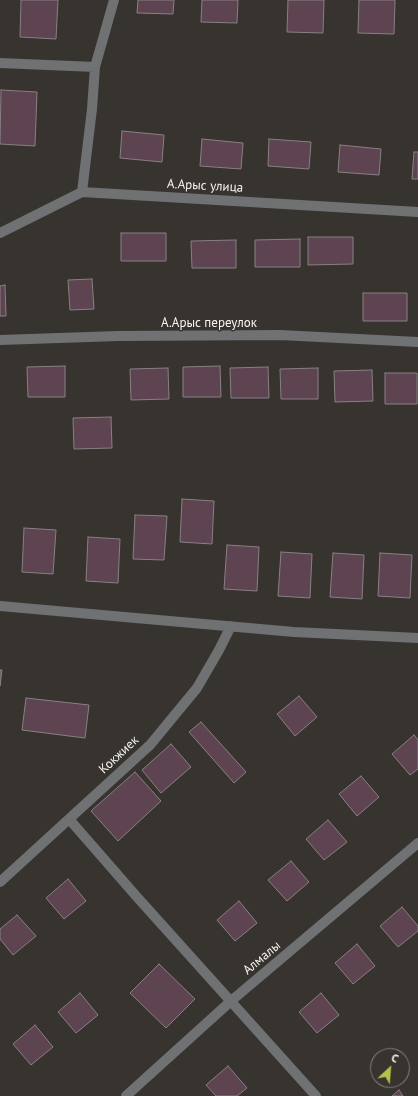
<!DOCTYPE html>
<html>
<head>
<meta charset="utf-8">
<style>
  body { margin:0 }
  #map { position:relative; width:418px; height:1096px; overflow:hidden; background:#373430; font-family:"PT Sans",sans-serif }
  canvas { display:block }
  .north { position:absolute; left:370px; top:1048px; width:40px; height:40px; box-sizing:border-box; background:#373430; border:1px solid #84817e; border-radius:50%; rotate:26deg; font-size:11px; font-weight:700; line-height:16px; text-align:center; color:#f7f4f2 }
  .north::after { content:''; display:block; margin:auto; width:14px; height:18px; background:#b5c249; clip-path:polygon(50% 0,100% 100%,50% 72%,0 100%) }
</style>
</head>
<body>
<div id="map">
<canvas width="418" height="1096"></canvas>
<div class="north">С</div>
</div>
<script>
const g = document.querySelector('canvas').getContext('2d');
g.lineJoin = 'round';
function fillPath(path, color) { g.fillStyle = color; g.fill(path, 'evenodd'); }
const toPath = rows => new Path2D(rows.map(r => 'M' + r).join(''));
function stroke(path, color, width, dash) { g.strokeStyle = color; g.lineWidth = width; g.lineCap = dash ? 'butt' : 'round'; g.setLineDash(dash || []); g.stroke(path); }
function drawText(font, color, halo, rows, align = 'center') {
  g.font = font + ' "PT Sans",sans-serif'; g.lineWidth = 3; g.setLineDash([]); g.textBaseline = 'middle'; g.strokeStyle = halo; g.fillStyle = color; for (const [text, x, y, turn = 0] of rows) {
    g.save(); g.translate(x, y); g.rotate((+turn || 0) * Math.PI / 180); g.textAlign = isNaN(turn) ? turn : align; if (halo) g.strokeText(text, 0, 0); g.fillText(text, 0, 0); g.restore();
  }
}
const building = toPath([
  [21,0,58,0,56,39,20,37,21,0],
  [138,0,174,0,173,14,137,13,138,0],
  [202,0,238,0,237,23,201,22,202,0],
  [288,0,324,0,323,33,287,32,288,0],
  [359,0,395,0,394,34,358,33,359,0],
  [1,90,37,92,35,146,0,144,1,90],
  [122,131,164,135,162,162,120,158,122,131],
  [202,139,243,143,241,169,200,166,202,139],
  [269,139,311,142,309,169,268,166,269,139],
  [340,145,381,149,379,175,338,172,340,145],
  [414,152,418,152,418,179,412,179,414,152],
  [121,233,166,233,166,261,121,261,121,233],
  [308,237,353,237,353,264,308,265,308,237],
  [300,239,300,267,255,267,255,240,300,239],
  [236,240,236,268,192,268,191,241,236,240],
  [92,279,94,309,70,310,68,280,92,279],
  [5,285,6,316,0,316,0,286,5,285],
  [363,293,407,293,407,321,363,321,363,293],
  [65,366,65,397,28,397,27,367,65,366],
  [220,366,221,397,183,397,183,367,220,366],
  [268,367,269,398,231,398,230,368,268,367],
  [168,368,169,399,131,400,130,369,168,368],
  [318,368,318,399,281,399,280,369,318,368],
  [372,370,373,401,335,402,334,371,372,370],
  [385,373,417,373,417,404,385,404,385,373],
  [111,417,112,448,74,449,73,418,111,417],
  [182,499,214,501,212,544,180,542,182,499],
  [135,515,167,516,164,560,133,559,135,515],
  [24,528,56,530,53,574,22,572,24,528],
  [88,537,120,539,118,583,86,581,88,537],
  [227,545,259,547,257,591,224,589,227,545],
  [281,552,312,554,310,598,278,596,281,552],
  [333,553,364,555,362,599,330,597,333,553],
  [380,553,412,555,410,598,378,596,380,553],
  [0,670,2,670,0,686,0,670],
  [299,696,317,717,295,736,277,714,299,696],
  [26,698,89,705,85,738,22,730,26,698],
  [201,722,246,772,234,783,189,732,201,722],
  [414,735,418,740,418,769,410,775,392,754,414,735],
  [171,744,191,767,161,793,142,770,171,744],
  [135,772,161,801,118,841,91,811,135,772],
  [361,776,379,797,357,816,339,794,361,776],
  [328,820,347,842,324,860,306,839,328,820],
  [291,861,309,882,287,901,268,880,291,861],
  [68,879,86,901,64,919,46,898,68,879],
  [239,901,257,923,235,941,217,920,239,901],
  [402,907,418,926,418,931,398,947,380,926,402,907],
  [17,915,36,936,13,955,0,939,0,929,17,915],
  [357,944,375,966,353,984,335,963,357,944],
  [159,964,195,999,166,1028,130,993,159,964],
  [80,993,98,1015,76,1033,58,1012,80,993],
  [321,993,339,1015,317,1033,299,1012,321,993],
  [35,1025,53,1047,31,1065,13,1044,35,1025],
  [228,1066,247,1088,237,1096,216,1096,206,1085,228,1066],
  [399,1090,403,1096,392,1096,399,1090]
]);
fillPath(building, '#5e4350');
stroke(building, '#878184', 1);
stroke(toPath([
  [0,63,95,67],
  [82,192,92,109,95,67,114,0],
  [0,233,82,192,418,212],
  [0,340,118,336,280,335,418,342],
  [0,606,294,632,418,638],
  [69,819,137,897,316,1096],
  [0,882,150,745,197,688,219,650,231,626],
  [126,1096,231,1001,418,843]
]), '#707173', 10);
drawText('13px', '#f7f4f2', '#373430', [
  ["А.Арыс улица",205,186,3],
  ["А.Арыс переулок",209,323],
  ["Кокжиек",119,755,-43],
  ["Алмалы",262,958,-40]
]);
</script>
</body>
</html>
